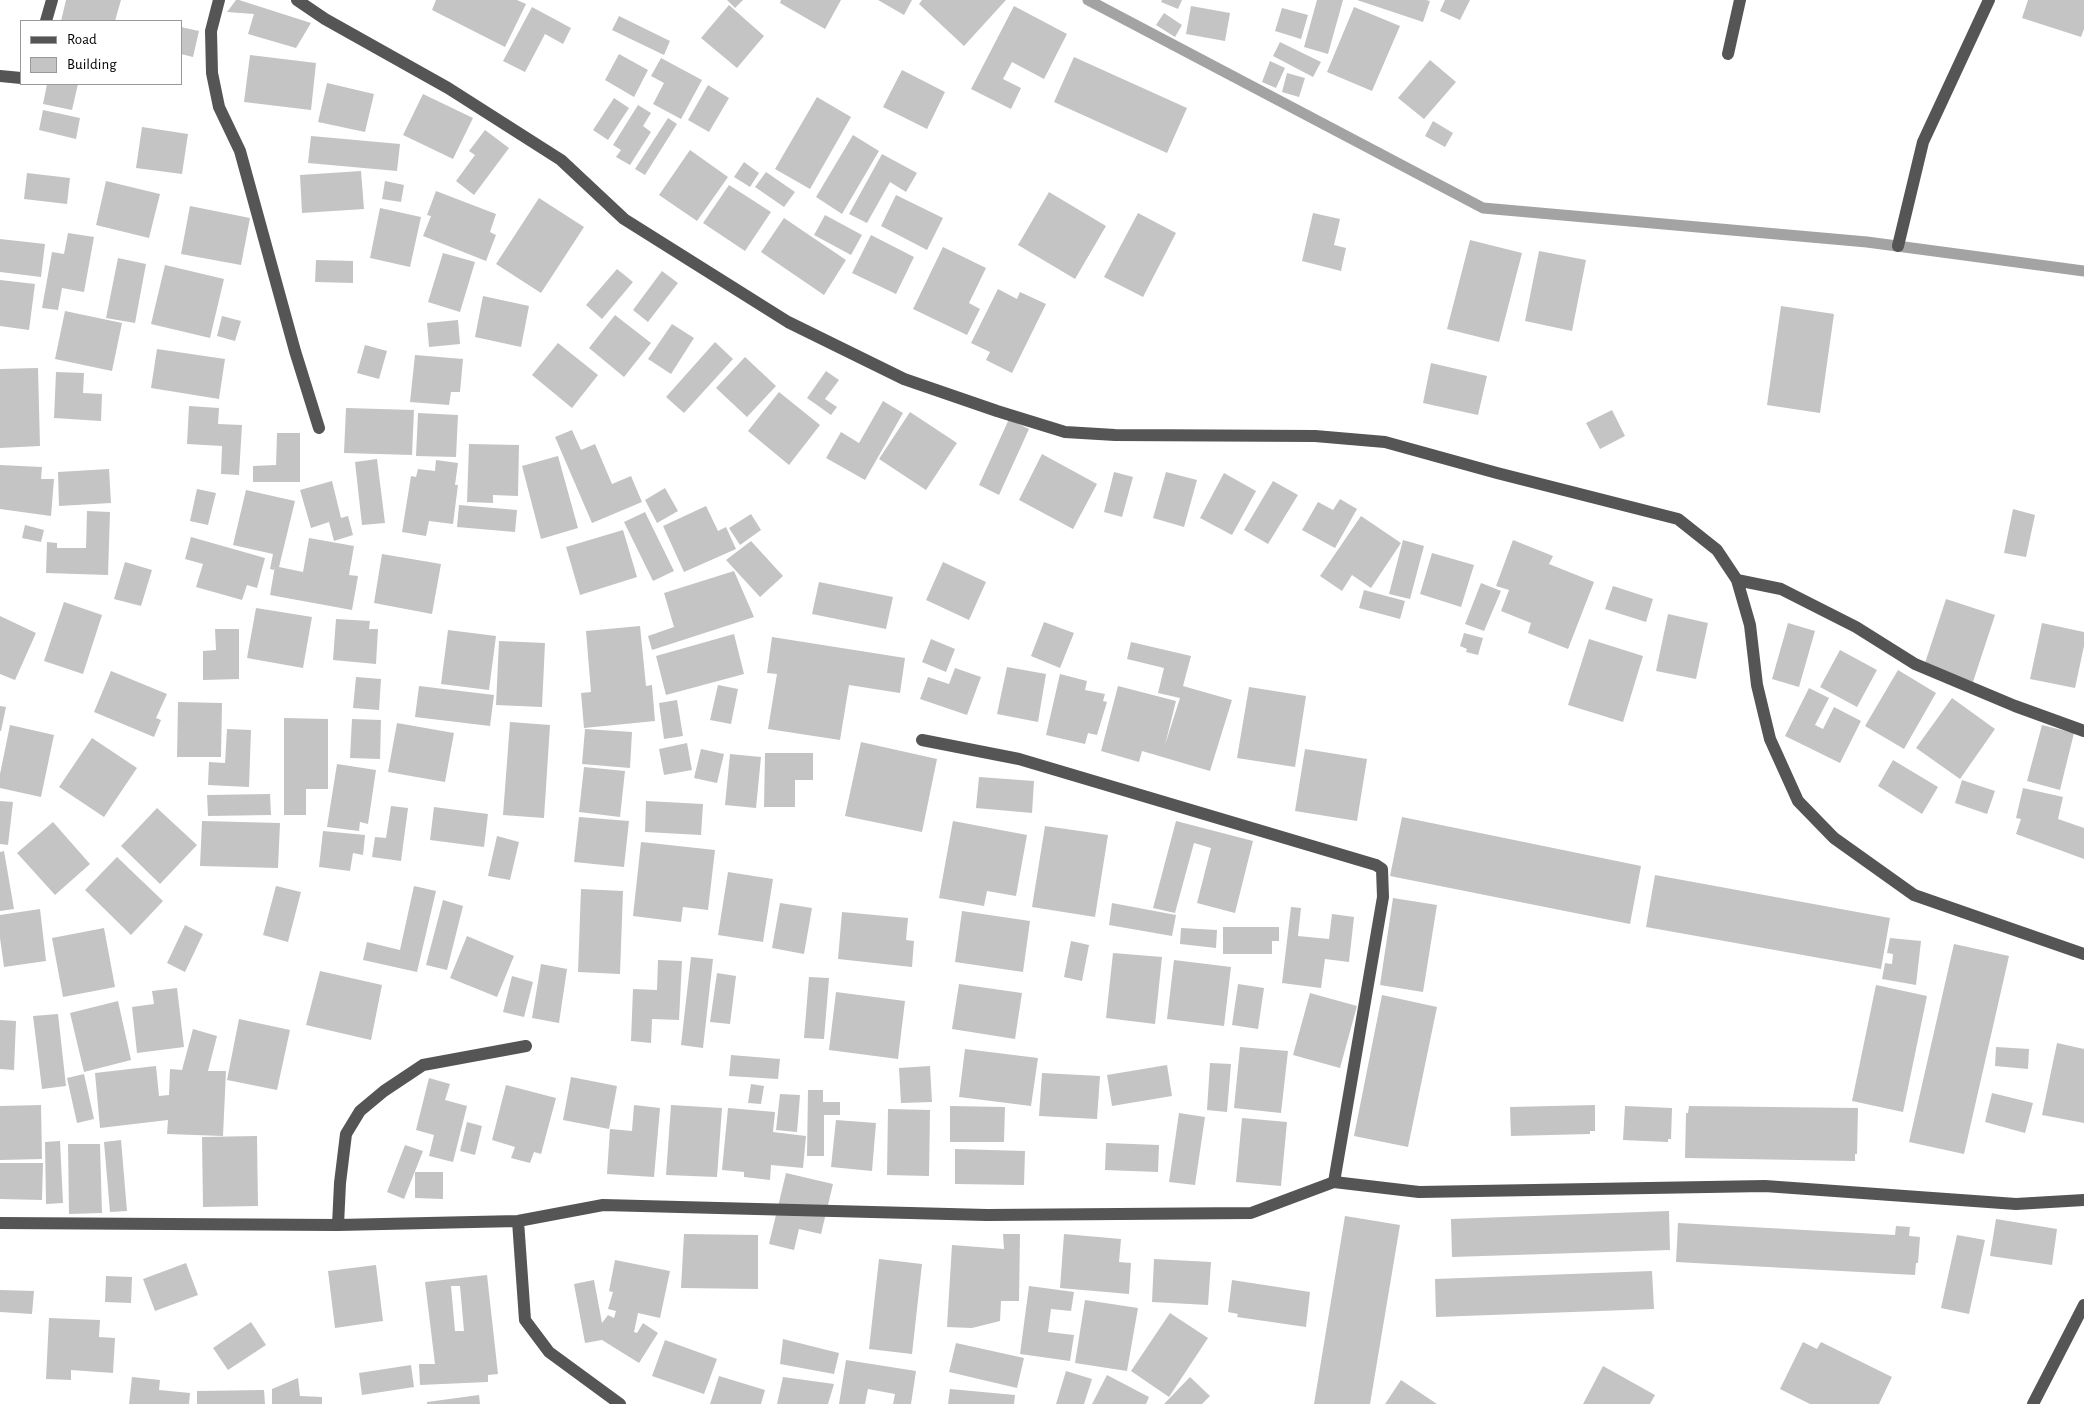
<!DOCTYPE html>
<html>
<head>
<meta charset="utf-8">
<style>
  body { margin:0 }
  #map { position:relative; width:2084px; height:1404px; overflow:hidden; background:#fff; font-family:"Alegreya Sans",sans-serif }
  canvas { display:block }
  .legend { position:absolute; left:20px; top:20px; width:162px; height:65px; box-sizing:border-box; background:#fff; border:1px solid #999; margin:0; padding:6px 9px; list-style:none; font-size:15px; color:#000 }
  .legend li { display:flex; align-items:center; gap:10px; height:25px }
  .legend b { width:25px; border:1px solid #999 }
</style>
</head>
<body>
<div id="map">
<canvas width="2084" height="1404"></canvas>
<ul class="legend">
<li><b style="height:6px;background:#555"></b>Road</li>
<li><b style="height:14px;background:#c4c4c4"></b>Building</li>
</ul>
</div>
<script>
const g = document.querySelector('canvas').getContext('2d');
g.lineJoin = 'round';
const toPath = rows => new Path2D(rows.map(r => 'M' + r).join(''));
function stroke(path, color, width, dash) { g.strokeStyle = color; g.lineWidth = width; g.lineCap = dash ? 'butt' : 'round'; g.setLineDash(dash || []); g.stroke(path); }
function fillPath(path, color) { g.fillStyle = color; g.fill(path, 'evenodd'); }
stroke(toPath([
  [1088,0,1483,208,1867,242,2084,271]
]), '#a3a3a3', 11);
fillPath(toPath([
  [66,0,121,0,115,21,61,21],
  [236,0,239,0,311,23,296,48,248,34,254,14,227,12],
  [436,0,517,0,526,4,505,47,432,10],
  [727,0,743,0,735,8],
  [781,0,841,0,825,29,780,3],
  [878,0,912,0,904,15],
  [922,0,1006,0,964,46,919,4],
  [1162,0,1182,0,1178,9,1161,2],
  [1317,0,1343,0,1328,54,1304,47],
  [1357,0,1426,0,1430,1,1423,22],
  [1445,0,1470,0,1460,20,1440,11],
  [2028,0,2084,0,2084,29,2081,37,2022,18],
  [729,5,764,36,737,68,701,38],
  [1014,6,1067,34,1044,79,1012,62,1003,79,1021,88,1011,109,971,89],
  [1191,6,1230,13,1225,41,1186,34],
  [532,7,571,28,563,44,545,34,525,72,503,61],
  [1354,7,1400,26,1372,91,1327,72],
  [1282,8,1308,15,1301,39,1275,31],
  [1164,13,1182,25,1175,37,1156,25],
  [619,16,670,41,664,55,612,30],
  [181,27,199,31,193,57,181,54],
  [1280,42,1321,62,1313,77,1273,56],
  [619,54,648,70,634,97,605,80],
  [250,55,316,63,311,110,244,102],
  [1074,57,1187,108,1167,153,1054,102],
  [661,58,702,80,681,119,653,104,664,83,651,76],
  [1430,60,1456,82,1424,119,1398,98],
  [1270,61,1285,68,1276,88,1262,82],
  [902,70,945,92,927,129,883,107],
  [1287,73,1305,78,1299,97,1282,92],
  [327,83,374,94,365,132,318,122],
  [47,84,78,84,72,110,43,104],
  [708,85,729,98,709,132,688,120],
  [423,94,473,118,453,159,403,135],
  [817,97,851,117,810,189,775,169],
  [614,98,629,108,608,140,593,130],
  [638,105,651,113,643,126,651,132,630,165,616,157,621,150,613,145],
  [43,110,80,118,76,139,39,130],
  [668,118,677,124,645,175,635,169],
  [1433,121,1453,133,1445,147,1425,136],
  [142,127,188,134,182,174,136,168],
  [485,130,509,148,474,195,456,181,475,155,469,151],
  [853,135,879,151,842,214,816,197],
  [311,136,400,144,397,171,308,163],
  [690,150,728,177,697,221,659,195],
  [882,154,917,173,906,192,890,182,867,223,849,214],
  [744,162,759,173,750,187,734,177],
  [361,171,364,209,302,213,300,175],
  [766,172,795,192,784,207,755,187],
  [27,173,70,178,67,204,24,199],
  [106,181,160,194,149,238,96,225],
  [385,181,404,185,401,202,382,199],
  [729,185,771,212,745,251,703,223],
  [436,191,496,214,490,232,496,235,486,261,423,236,431,216,427,215],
  [1049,192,1106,226,1075,279,1018,245],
  [896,195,943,218,927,250,881,226],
  [539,198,584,227,541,293,496,264],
  [190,206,250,218,241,265,181,254],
  [380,208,421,217,410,267,370,258],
  [1138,213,1176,233,1143,297,1104,277],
  [1313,213,1340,219,1334,245,1346,248,1341,271,1302,261],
  [825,215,862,235,851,255,814,235],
  [784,218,846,260,824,295,761,252],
  [68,233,94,237,84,292,62,288,58,310,42,308,52,252,64,254],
  [871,235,914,257,896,294,852,273],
  [0,239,45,244,41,277,0,272],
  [1470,240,1522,253,1499,342,1447,329],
  [943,247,986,268,969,303,980,309,967,335,913,309],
  [1539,251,1586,260,1572,331,1525,321],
  [443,253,475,262,460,312,428,302],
  [118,258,146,264,135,323,106,318],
  [316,260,353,261,353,283,315,282],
  [165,265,224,279,210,338,151,324],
  [617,269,633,282,602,319,586,305],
  [662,271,678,283,648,322,633,310],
  [0,280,35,284,29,330,0,326],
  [998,289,1017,299,1020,292,1046,304,1012,373,986,360,990,352,971,343],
  [483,296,529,306,521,347,475,337],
  [1781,306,1834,314,1820,413,1767,405],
  [65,311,122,323,112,371,55,359],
  [615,315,651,343,624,377,589,348],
  [222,316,241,321,235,341,217,336],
  [458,320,460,344,429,347,427,323],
  [672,324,694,338,671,374,648,359],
  [715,342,733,359,684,413,666,397],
  [558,343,598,375,572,408,532,375],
  [365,345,387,351,379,379,357,373],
  [157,349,225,359,219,399,151,388],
  [415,355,463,359,460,392,451,392,449,405,410,402],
  [745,357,776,386,747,417,716,388],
  [1431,363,1487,376,1478,415,1423,403],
  [38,368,40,446,0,448,0,369],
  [826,371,839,380,825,399,837,407,831,415,807,398],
  [56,372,84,373,83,393,102,394,101,421,54,418],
  [779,392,820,425,789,465,748,431],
  [883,401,903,413,865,480,826,458,841,432,859,443],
  [189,406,219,408,218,424,242,425,239,475,221,474,222,446,187,444],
  [346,408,414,410,412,455,344,453],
  [1612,410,1625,436,1600,449,1586,423],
  [910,412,957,443,926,490,879,459],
  [418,413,458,415,456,457,416,456],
  [1009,419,1029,429,999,495,979,485],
  [572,430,581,450,595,444,612,484,631,476,642,502,592,523,555,437],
  [277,433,300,433,300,482,253,482,253,466,276,465],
  [469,444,519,445,518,496,493,495,493,503,467,502],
  [1042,454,1097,484,1073,529,1019,500],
  [558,456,578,528,541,539,522,466],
  [377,459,385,523,362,525,355,462],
  [436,460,458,463,455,485,458,485,453,524,429,521,426,536,402,532,411,476,416,477,418,469,435,471],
  [0,465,42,467,41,479,54,479,51,516,0,509],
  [109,469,111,503,59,506,58,472],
  [1114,472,1133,477,1122,517,1104,512],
  [1166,472,1197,480,1184,527,1153,518],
  [1224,473,1256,491,1232,535,1200,518],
  [332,481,341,518,348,516,353,535,334,541,329,522,311,528,300,490],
  [1273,481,1298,495,1268,544,1244,530],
  [665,488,678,511,657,523,645,500],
  [197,489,216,493,208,525,190,521],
  [246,490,295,501,279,567,303,572,309,538,354,546,349,575,358,576,352,610,270,595,275,566,274,570,270,569,273,554,233,545],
  [1340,499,1357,509,1335,548,1302,530,1318,502,1333,510],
  [459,505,517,510,515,532,457,527],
  [706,506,718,531,726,527,736,549,684,572,663,526],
  [2013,509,2035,515,2026,557,2004,553],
  [87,511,110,512,108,575,46,573,47,542,57,543,57,548,86,548],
  [645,512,674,571,653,581,624,522],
  [751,514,761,530,740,545,729,528],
  [1361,516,1401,543,1371,588,1352,575,1342,591,1320,576],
  [25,525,44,530,41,542,22,538],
  [623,530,637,577,580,595,566,547],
  [191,537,265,558,257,588,247,585,242,600,196,587,203,564,185,559],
  [1403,540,1424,546,1410,599,1389,594],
  [1513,540,1553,556,1549,564,1594,582,1568,649,1528,633,1531,623,1501,611,1509,590,1496,586],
  [751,541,783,576,760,597,726,560],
  [1432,553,1474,565,1461,607,1420,594],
  [382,554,441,564,432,614,374,603],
  [125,562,152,570,141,606,114,599],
  [943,562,986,582,969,620,926,600],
  [734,571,754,617,652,650,648,636,674,627,664,593],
  [819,582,893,597,886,629,812,614],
  [1481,583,1501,591,1484,631,1465,624],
  [1613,586,1653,599,1646,622,1605,609],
  [1364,590,1405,601,1400,619,1359,608],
  [1946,599,1995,615,1973,682,1924,666],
  [64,602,102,615,83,674,44,661],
  [256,608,312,617,303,668,247,658],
  [1668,614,1708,623,1696,679,1656,671],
  [0,616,36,633,15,680,0,674],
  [336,619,370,621,369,629,378,629,376,664,333,660],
  [1044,622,1074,633,1060,668,1031,656],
  [1788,623,1815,631,1799,687,1772,679],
  [2042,623,2084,632,2084,646,2075,688,2030,679],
  [640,626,646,686,652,685,655,721,584,728,581,693,591,692,586,631],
  [215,629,239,629,239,679,203,680,203,651,216,650],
  [448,630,496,636,489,690,441,684],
  [1464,633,1483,638,1478,655,1466,652,1467,649,1460,646],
  [734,634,744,674,666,695,656,656],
  [772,637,905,658,900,693,849,685,840,740,768,729,777,674,767,673],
  [931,639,955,649,946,672,922,662],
  [1589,639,1643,656,1623,722,1568,705],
  [499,641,545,643,542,707,496,705],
  [1131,642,1191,656,1183,686,1232,700,1210,771,1142,751,1139,762,1101,751,1118,686,1176,701,1165,745,1180,698,1158,693,1164,668,1127,659],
  [1840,650,1877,670,1857,707,1820,687],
  [1007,667,1046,674,1038,722,997,714],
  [955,668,981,677,967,715,920,699,928,677,949,684],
  [1898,670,1936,693,1904,749,1865,726],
  [111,671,167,694,156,718,161,720,154,737,94,712],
  [1060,674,1087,681,1085,690,1105,694,1103,701,1107,702,1097,735,1088,733,1085,744,1046,735],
  [356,677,381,679,379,710,353,708],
  [718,685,738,689,731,724,710,720],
  [419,686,494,695,490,726,415,717],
  [1249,687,1306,696,1295,767,1237,758],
  [1809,688,1829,698,1815,725,1823,729,1834,707,1861,721,1840,763,1785,736],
  [1952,698,1995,729,1960,779,1916,748],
  [677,700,683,736,664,739,659,703],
  [178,702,222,703,221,757,177,757],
  [0,706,6,707,1,731,0,731],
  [284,718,328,719,328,789,306,789,306,815,284,815],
  [352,719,381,720,380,759,350,758],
  [510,722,550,725,544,818,503,815],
  [397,723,454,733,445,782,388,772],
  [10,725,54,735,41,797,0,788,0,774],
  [2042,725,2074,733,2060,790,2027,781],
  [227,729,251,730,249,787,208,785,209,762,225,763],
  [585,729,632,732,630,768,582,764],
  [92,738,137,768,104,817,59,787],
  [861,742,937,759,922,832,845,816],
  [687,743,692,770,664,775,659,749],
  [701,749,724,754,717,783,694,778],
  [1305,749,1367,759,1357,821,1295,811],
  [765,753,813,753,813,780,795,780,795,807,764,807],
  [730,754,761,757,756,808,725,805],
  [1893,760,1938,787,1922,814,1878,786],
  [337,764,376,770,368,824,360,822,359,831,327,827],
  [584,767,625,771,620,817,579,812],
  [979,777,1034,781,1032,813,976,808],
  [1962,780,1995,791,1987,814,1955,803],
  [2023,788,2063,797,2058,819,2084,828,2084,859,2016,834,2021,819,2016,818],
  [270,794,271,815,208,816,207,795],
  [0,801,13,802,8,845,0,844],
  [646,801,703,804,701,835,645,832],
  [391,806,408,808,401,861,372,857,375,837,386,838],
  [434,807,488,814,484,847,430,840],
  [157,808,197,845,160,884,121,846],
  [579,817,629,821,624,867,574,862],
  [1402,817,1641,866,1630,924,1390,876],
  [202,821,280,823,278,868,200,866],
  [953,821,1027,835,1016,896,987,891,984,906,939,898],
  [1176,821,1253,841,1235,913,1197,903,1211,848,1194,843,1175,913,1153,908],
  [53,822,90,864,55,895,17,853],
  [1045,826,1108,835,1095,917,1032,907],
  [323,831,365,835,363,855,353,853,350,871,319,867],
  [497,836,519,842,510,880,488,876],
  [641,842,715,850,708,910,683,907,681,922,633,916],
  [4,851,14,909,0,911,0,852],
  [117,857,163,901,131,935,85,890],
  [728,872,773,879,763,942,718,935],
  [1655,875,1890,918,1881,969,1646,927],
  [276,886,301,892,288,942,263,935],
  [414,886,436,891,417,972,363,960,367,942,400,950],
  [581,889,623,891,620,974,578,972],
  [1393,898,1437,905,1423,992,1380,985],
  [443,900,463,906,447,970,426,965],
  [780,903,812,908,804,954,772,948],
  [1112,903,1176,915,1172,936,1109,925],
  [1291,907,1301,908,1298,936,1329,939,1332,914,1354,917,1349,962,1325,959,1321,988,1282,983],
  [40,909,46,961,4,967,0,938,0,915],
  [962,911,1030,921,1023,972,955,962],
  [842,912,908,918,906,940,914,941,912,967,838,959],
  [185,925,203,934,185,972,167,963],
  [1223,927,1279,927,1279,941,1272,941,1272,954,1223,954],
  [104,928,115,987,63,997,52,938],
  [1181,928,1217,930,1216,948,1180,944],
  [467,936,514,956,497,997,450,978],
  [1890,938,1921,941,1916,985,1882,979,1885,963,1892,964,1893,954,1887,953],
  [1071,941,1089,945,1082,981,1064,977],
  [1954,944,2009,956,1964,1154,1909,1142],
  [1113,953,1162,957,1155,1024,1106,1018],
  [691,957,713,959,703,1048,681,1045],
  [658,960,682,961,679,1020,652,1019,651,1043,631,1041,633,989,657,990],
  [1174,960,1231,967,1224,1026,1167,1019],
  [541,964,567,969,559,1023,532,1018],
  [320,971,382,985,371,1040,306,1025],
  [717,973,736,976,730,1024,710,1022],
  [512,976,533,982,524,1017,503,1012],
  [809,977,829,978,824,1039,804,1038],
  [959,984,1022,993,1015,1039,952,1029],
  [1238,984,1264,988,1258,1029,1232,1025],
  [1876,985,1927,996,1903,1112,1852,1101],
  [177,988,184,1047,137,1053,132,1007,154,1004,152,991],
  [836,992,905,1001,898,1059,829,1050],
  [1310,993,1357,1006,1340,1068,1293,1055],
  [1382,995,1437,1007,1408,1147,1354,1136],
  [118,1001,131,1060,84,1072,70,1013],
  [58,1014,66,1086,42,1089,33,1016],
  [239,1019,290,1030,277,1090,227,1080],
  [0,1020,16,1021,14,1070,0,1069],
  [193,1029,217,1036,208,1071,226,1071,223,1136,167,1134,168,1120,100,1128,95,1073,156,1066,159,1096,169,1095,170,1069,182,1070],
  [2057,1043,2084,1049,2084,1123,2042,1115],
  [1240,1047,1288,1051,1281,1113,1234,1108],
  [1996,1047,2029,1049,2028,1069,1995,1066],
  [965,1049,1038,1058,1031,1106,959,1097],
  [731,1055,780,1059,778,1079,729,1076],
  [1210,1063,1231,1064,1227,1112,1207,1110],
  [1167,1065,1172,1096,1112,1106,1107,1075],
  [930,1066,932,1102,901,1103,899,1068],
  [1042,1073,1100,1076,1097,1119,1039,1116],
  [84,1074,94,1119,77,1123,67,1078],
  [571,1077,617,1086,609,1129,563,1120],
  [429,1078,450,1084,445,1100,467,1106,453,1162,429,1156,434,1135,416,1130],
  [751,1084,764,1086,761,1104,748,1103],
  [506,1085,556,1098,541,1154,534,1152,530,1163,511,1158,515,1147,492,1140],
  [808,1090,823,1090,823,1102,840,1102,840,1115,824,1115,824,1156,807,1156],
  [1992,1093,2033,1103,2025,1133,1985,1122],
  [780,1094,800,1095,797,1132,776,1130],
  [41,1105,42,1159,0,1160,0,1106],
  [634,1105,660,1108,654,1177,607,1174,610,1129,632,1131],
  [671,1105,722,1108,717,1177,666,1175],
  [1595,1105,1595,1131,1590,1131,1590,1134,1511,1136,1510,1107],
  [950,1106,1005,1107,1004,1142,950,1142],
  [1625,1106,1672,1108,1671,1139,1668,1139,1668,1142,1623,1140],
  [1689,1106,1858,1108,1857,1154,1855,1154,1855,1161,1685,1158,1686,1113,1688,1113],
  [728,1108,775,1112,773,1132,806,1136,803,1168,771,1165,770,1180,744,1177,744,1172,722,1170],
  [888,1109,930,1110,929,1176,887,1175],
  [1179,1113,1205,1117,1195,1185,1169,1182],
  [1242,1118,1287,1122,1281,1186,1236,1182],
  [836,1120,876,1123,872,1171,831,1167],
  [467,1122,482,1126,475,1155,460,1151],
  [257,1136,258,1206,203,1207,202,1137],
  [121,1140,127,1211,110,1212,104,1142],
  [60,1141,63,1203,46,1204,45,1142],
  [1106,1143,1159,1145,1158,1172,1105,1170],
  [68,1144,100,1144,102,1213,69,1214],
  [405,1145,423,1151,404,1199,387,1192],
  [955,1149,1025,1151,1024,1185,955,1184],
  [0,1163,43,1163,42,1200,0,1199],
  [415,1172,443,1172,443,1199,415,1198],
  [786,1173,833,1184,821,1234,799,1229,794,1250,769,1244],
  [1669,1211,1670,1250,1452,1257,1451,1219],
  [1345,1216,1400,1225,1370,1404,1314,1404],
  [1996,1219,2057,1229,2052,1265,1990,1256],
  [1678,1223,1895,1235,1896,1226,1910,1227,1909,1236,1920,1237,1918,1263,1916,1263,1915,1275,1676,1262],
  [684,1234,758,1235,758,1289,681,1288],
  [1003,1234,1020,1234,1019,1301,1001,1301,1000,1321,972,1328,947,1327,952,1245,1004,1249],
  [1064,1234,1121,1239,1119,1262,1131,1263,1129,1294,1060,1288],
  [1957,1235,1985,1240,1969,1314,1941,1308],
  [879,1259,922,1264,912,1354,869,1349],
  [1154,1259,1211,1262,1208,1305,1152,1302],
  [615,1260,670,1271,660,1318,638,1313,634,1332,637,1333,643,1323,658,1333,639,1363,602,1340,585,1343,574,1284,594,1280,602,1323,608,1315,614,1318,616,1311,608,1309,613,1292,609,1291],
  [186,1263,198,1295,155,1311,143,1279],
  [376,1265,383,1321,335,1328,328,1271],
  [1652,1271,1654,1309,1436,1317,1435,1279],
  [487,1275,498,1374,488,1375,488,1382,420,1385,419,1364,435,1364,425,1282],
  [451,1286,460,1286,464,1331,455,1331],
  [106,1276,132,1277,131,1303,105,1302],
  [1232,1280,1310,1292,1306,1327,1237,1317,1238,1314,1228,1312],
  [1029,1286,1074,1292,1071,1311,1051,1309,1048,1332,1074,1335,1070,1361,1020,1354],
  [0,1290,34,1291,32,1314,0,1312],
  [1085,1300,1138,1308,1127,1371,1075,1363],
  [1170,1313,1208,1338,1169,1397,1131,1371],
  [49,1318,100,1320,99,1337,115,1338,113,1373,71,1370,71,1380,46,1379],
  [251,1322,266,1345,228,1370,213,1348],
  [783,1339,839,1353,834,1374,780,1364],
  [665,1340,717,1359,704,1394,652,1376],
  [1803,1342,1817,1349,1821,1342,1892,1377,1879,1404,1810,1404,1780,1389],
  [956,1343,1024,1358,1017,1388,949,1372],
  [846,1360,916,1371,911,1404,893,1404,895,1394,868,1389,865,1404,839,1404],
  [411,1365,414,1387,362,1395,359,1373],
  [1603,1366,1655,1395,1650,1404,1583,1404],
  [1066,1371,1092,1379,1084,1404,1056,1404],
  [1107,1375,1149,1397,1146,1404,1092,1404],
  [719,1376,765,1390,761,1404,710,1404],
  [132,1377,160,1380,159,1390,190,1393,189,1404,129,1404],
  [783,1377,834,1384,828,1404,777,1404],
  [1190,1377,1210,1396,1202,1404,1164,1404],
  [298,1378,300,1396,322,1397,322,1404,272,1404,272,1389],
  [1401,1380,1437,1404,1385,1404],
  [950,1389,1015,1395,1014,1404,948,1404],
  [264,1390,265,1404,197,1404,197,1391],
  [479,1395,480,1404,427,1404,427,1402]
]), '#c4c4c4');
stroke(toPath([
  [219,0,211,31,212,73,219,107,240,151,295,351,319,428],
  [297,0,325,19,448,88,561,160,624,219,788,322,904,379,997,411,1065,432,1115,435,1315,436,1385,442,1497,473,1678,519,1717,550,1737,580,1750,625,1757,685,1770,739,1798,801,1834,838,1914,895,2084,954],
  [46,21,52,0],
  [1728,54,1740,0],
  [0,76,21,78],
  [1898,246,1923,142,1989,0],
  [1737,580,1781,589,1856,627,1915,664,2015,706,2084,731],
  [922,740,1019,759,1376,865,1382,869,1383,897,1334,1182],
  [518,1221,525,1320,549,1352,620,1404],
  [0,1223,338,1225,518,1221,603,1205,987,1215,1251,1213,1334,1182,1419,1192,1765,1186,2016,1204,2084,1200],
  [338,1225,340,1183,346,1134,360,1111,384,1091,423,1065,526,1046],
  [2033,1404,2084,1305]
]), '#555', 12);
</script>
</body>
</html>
